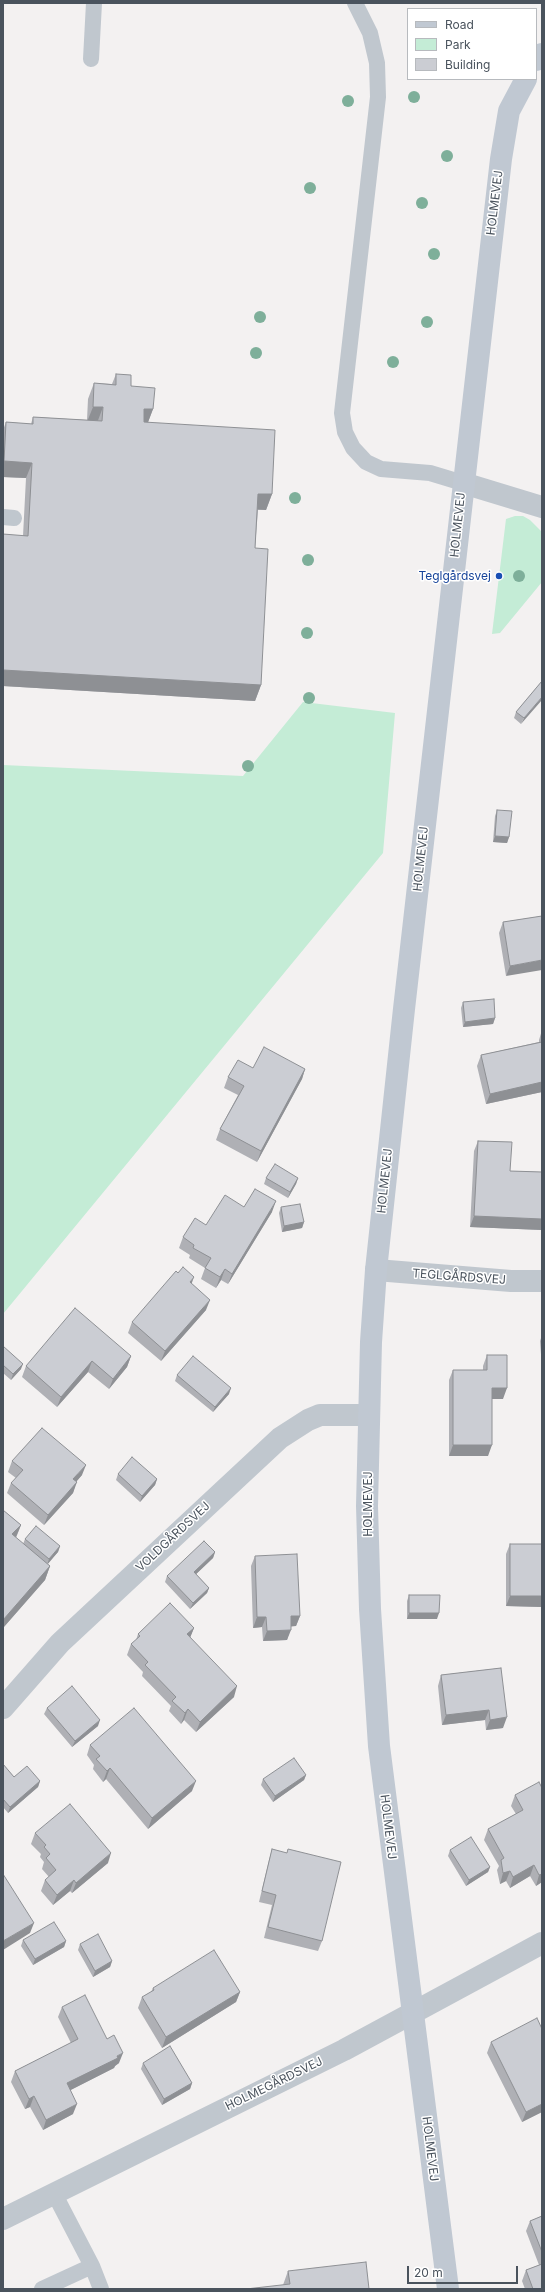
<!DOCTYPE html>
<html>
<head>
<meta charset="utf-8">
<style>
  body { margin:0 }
  #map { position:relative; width:545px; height:2292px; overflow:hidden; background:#f3f1f1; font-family:Inter,sans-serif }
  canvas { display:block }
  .frame { position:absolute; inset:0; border:4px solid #4a535d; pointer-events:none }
  .legend { position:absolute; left:407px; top:8px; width:130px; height:72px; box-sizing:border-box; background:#fff; border:1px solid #b7babe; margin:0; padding:5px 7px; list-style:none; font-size:12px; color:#4a535d }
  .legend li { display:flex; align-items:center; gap:8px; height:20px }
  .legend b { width:20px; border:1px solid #b7babe }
  .scale { position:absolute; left:407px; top:2266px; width:111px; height:18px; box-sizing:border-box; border:2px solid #4a535d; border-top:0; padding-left:5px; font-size:12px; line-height:14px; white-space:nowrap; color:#4a535d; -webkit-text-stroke:3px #fff; paint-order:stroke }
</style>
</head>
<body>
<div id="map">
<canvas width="545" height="2292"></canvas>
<div class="frame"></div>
<ul class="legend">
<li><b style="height:5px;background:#c0c8d2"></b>Road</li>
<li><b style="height:11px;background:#c4ecd6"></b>Park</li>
<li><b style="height:11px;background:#cbcdd3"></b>Building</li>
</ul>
<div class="scale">20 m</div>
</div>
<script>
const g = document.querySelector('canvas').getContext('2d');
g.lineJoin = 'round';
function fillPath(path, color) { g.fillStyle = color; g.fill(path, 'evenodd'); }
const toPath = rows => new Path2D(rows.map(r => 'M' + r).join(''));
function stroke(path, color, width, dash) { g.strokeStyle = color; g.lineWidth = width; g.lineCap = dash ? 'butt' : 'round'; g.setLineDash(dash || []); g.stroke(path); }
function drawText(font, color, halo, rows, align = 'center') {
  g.font = font + ' Inter,sans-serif'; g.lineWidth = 3; g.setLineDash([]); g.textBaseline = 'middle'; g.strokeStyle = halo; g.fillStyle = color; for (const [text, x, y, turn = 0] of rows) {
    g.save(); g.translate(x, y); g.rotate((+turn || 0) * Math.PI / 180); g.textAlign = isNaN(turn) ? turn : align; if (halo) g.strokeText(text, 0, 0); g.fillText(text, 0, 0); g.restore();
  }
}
fillPath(toPath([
  [515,516,523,516,530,520,542,532,542,582,500,633,492,634,506,519],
  [303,702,395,713,383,853,3,1314,3,765,243,776]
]), '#c4ecd6');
stroke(toPath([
  [355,3,370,33,377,63,378,97,342,413,345,432,353,448,366,462,381,469,430,473,463,483],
  [91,59,94,3],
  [3,517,14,518],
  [54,2193,92,2266,101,2289],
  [42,2289,92,2266]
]), '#c0c7ce', 16);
stroke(toPath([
  [463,483,542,507],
  [376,1270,511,1281,542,1281],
  [3,1708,60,1643,280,1438,308,1420,320,1415,369,1415],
  [3,2219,344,2050,542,1943]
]), '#c0c7ce', 22);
stroke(toPath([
  [536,60,542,54],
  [448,2289,379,1746,370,1609,367,1506,371,1342,376,1270,404,1009,501,159,509,111,526,79]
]), '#c0c8d2', 22);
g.fillStyle = '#7eaf9a';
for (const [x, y] of [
  [414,97],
  [348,101],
  [447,156],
  [310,188],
  [422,203],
  [434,254],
  [260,317],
  [427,322],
  [256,353],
  [393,362],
  [295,498],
  [308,560],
  [519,576],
  [307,633],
  [309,698],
  [248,766]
]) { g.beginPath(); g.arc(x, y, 6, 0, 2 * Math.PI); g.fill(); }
fillPath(toPath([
  [116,374,131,386,153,409,148,422,272,494,266,510,258,510,255,548,261,685,255,701,3,686,3,534,23,536,26,478,3,477,3,430,6,422,31,424,33,417,87,420,88,399,94,383,112,384],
  [542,681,521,724,514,718,516,712],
  [497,810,509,837,507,843,493,842,495,816],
  [542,916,506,976,499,933,503,922],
  [463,1002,495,1018,493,1024,463,1027,461,1008],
  [542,1030,542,1092,486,1104,477,1066,481,1055,539,1042,539,1040],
  [305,1069,302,1079,257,1162,216,1140,220,1129,238,1095,224,1088,228,1077],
  [478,1141,510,1171,542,1172,542,1230,470,1227,474,1151],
  [266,1178,298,1178,296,1184,288,1198,264,1184],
  [244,1207,272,1212,228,1284,221,1280,216,1288,201,1279,205,1268,189,1258,190,1255,179,1248,183,1237],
  [281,1207,304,1222,302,1228,282,1232,279,1213],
  [191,1284,206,1310,161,1361,128,1333,132,1322],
  [542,1335,542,1368,540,1341],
  [3,1346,21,1369,11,1380,3,1373],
  [487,1355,503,1399,492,1399,488,1456,449,1456,449,1380,453,1370,483,1370,483,1366],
  [131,1356,127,1367,109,1389,88,1372,57,1407,22,1377,26,1366],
  [177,1375,229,1394,213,1412,175,1381],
  [12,1461,82,1475,76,1482,73,1493,44,1525,7,1493,11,1483,16,1478,8,1472],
  [118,1474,157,1479,155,1485,140,1502,116,1480],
  [3,1510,21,1525,16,1538,23,1544,25,1539,60,1546,58,1552,47,1564,50,1566,45,1580,3,1628],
  [510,1544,542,1544,542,1607,506,1606,506,1554],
  [215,1552,213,1558,196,1574,209,1588,207,1593,190,1609,165,1582,167,1576],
  [255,1556,300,1616,296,1626,291,1626,287,1640,263,1641,262,1627,253,1628,251,1566],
  [409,1595,437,1619,407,1619,407,1601],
  [194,1628,190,1637,234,1697,196,1732,184,1720,181,1724,169,1711,171,1706,142,1676,143,1672,127,1655,131,1644,136,1640,138,1634],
  [501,1668,503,1728,486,1730,485,1720,442,1725,438,1686,441,1675],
  [47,1708,98,1726,72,1747,44,1714],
  [90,1745,192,1791,148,1829,106,1779,103,1782,93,1769,94,1765,87,1755],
  [3,1764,14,1777,40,1781,38,1787,8,1813,3,1807],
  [306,1775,304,1780,273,1802,261,1785,263,1779],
  [542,1788,542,1882,536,1886,530,1876,510,1888,506,1881,500,1884,497,1870,499,1866,484,1840,488,1829,516,1814,511,1806,515,1795],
  [35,1833,108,1863,72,1893,70,1891,53,1905,41,1891,45,1880,49,1877,42,1869,44,1862,40,1857,41,1854,31,1844],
  [272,1849,322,1941,318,1951,264,1938,272,1905,259,1902,269,1860],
  [450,1850,490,1867,488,1872,466,1886,448,1856],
  [23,1940,66,1941,64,1947,33,1965,21,1946],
  [80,1944,112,1961,110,1967,93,1977,78,1950],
  [153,1988,240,1992,236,2002,162,2048,138,2008,142,1997,151,1992],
  [62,2007,119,2063,115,2066,114,2068,70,2090,73,2114,43,2130,30,2107,25,2109,11,2082,15,2071,71,2043,58,2017],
  [542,2029,542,2112,522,2122,487,2053,491,2042],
  [143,2063,192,2083,190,2089,162,2105,141,2069],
  [542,2216,542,2289,525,2289,522,2281,526,2270,539,2265,526,2231,530,2221],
  [288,2271,369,2289,283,2285]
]), '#afb0b5');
fillPath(toPath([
  [93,407,103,407,97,423,87,422],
  [144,409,153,409,147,425,139,424],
  [4,461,32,463,26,478,3,477,3,464],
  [258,494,272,494,266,510,253,509],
  [3,670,261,685,255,701,3,686],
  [542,697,542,700,521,724,524,718],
  [495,836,509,837,507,843,493,842],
  [542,960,542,970,506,976,510,966],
  [495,1018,493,1024,463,1027,465,1022],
  [305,1069,302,1079,257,1162,261,1151],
  [542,1082,542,1092,486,1104,490,1094],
  [298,1178,296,1184,288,1198,290,1192],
  [276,1201,272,1212,228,1284,232,1274],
  [474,1216,542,1219,542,1230,470,1227],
  [304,1222,302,1228,282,1232,284,1226],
  [225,1269,221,1280,216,1288,220,1277],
  [194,1277,190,1288,190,1282],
  [210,1300,206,1310,161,1361,165,1351],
  [131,1356,127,1367,109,1389,113,1379],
  [92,1361,88,1372,57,1407,61,1397],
  [23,1364,21,1369,11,1380,13,1374],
  [231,1388,229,1394,213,1412,215,1407],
  [492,1388,507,1388,503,1399,488,1399],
  [453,1445,492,1445,488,1456,449,1456],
  [86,1465,82,1475,69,1490,73,1479],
  [157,1479,155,1485,140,1502,142,1496],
  [77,1482,73,1493,44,1525,48,1515],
  [21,1525,15,1539,12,1534],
  [60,1546,58,1552,47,1565,49,1559],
  [215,1552,213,1558,192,1578,194,1572],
  [50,1566,45,1580,3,1628,3,1620],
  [209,1588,207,1593,190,1609,193,1603],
  [510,1596,542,1596,542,1607,506,1606],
  [409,1613,439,1613,437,1619,407,1619],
  [291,1616,300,1616,296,1626,287,1627],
  [257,1617,266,1617,262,1627,253,1628],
  [194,1628,190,1638,187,1634],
  [291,1630,287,1640,263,1641,267,1631],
  [237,1686,234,1697,196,1732,200,1722],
  [188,1709,184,1720,181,1724,185,1713],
  [489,1710,485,1720,442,1725,446,1715],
  [507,1717,503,1728,486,1730,490,1720],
  [100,1720,98,1726,72,1747,75,1741],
  [110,1768,106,1779,103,1782,107,1771],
  [306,1775,304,1780,273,1802,275,1796],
  [40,1781,38,1787,8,1813,10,1807],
  [196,1781,192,1791,148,1829,152,1818],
  [111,1853,108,1863,72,1893,76,1883],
  [534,1865,530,1876,510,1888,513,1877],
  [490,1867,488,1872,466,1886,469,1880],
  [510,1871,506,1881,500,1884,503,1873],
  [542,1874,542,1882,536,1886,539,1875],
  [74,1880,70,1891,53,1905,57,1895],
  [34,1923,30,1933,3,1950,3,1941],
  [66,1941,64,1947,33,1965,35,1959],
  [112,1961,110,1967,93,1977,95,1971],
  [240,1992,236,2002,162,2048,166,2037],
  [123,2053,119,2063,115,2066,114,2068,63,2094,67,2083],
  [192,2083,190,2089,162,2105,164,2099],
  [34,2096,30,2107,25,2109,29,2099],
  [77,2104,73,2114,43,2130,46,2120],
  [542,2104,542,2112,522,2122,526,2112]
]), '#8e9094');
const building = toPath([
  [116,374,131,375,131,386,155,388,153,409,144,409,144,422,275,430,272,494,258,494,255,548,268,549,261,685,3,670,3,534,28,536,32,463,4,461,6,422,33,424,33,417,102,421,103,407,93,407,94,383,116,385,116,374],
  [542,681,542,697,524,718,516,712,542,681],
  [497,810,512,811,509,837,495,836,497,810],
  [542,916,542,960,510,966,503,922,542,916],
  [494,999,495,1018,465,1022,463,1002,494,999],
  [542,1042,542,1082,490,1094,481,1055,542,1042],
  [264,1047,305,1069,261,1151,220,1129,244,1086,228,1077,238,1060,253,1068,264,1047],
  [478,1141,512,1142,510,1171,542,1172,542,1219,474,1216,478,1141],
  [275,1164,298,1178,290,1192,266,1178,275,1164],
  [255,1189,276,1201,232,1274,225,1269,220,1277,205,1268,211,1258,193,1248,194,1245,183,1237,195,1218,206,1225,225,1195,244,1207,255,1189],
  [300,1204,304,1222,284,1226,281,1207,300,1204],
  [183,1267,194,1277,190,1282,210,1300,165,1351,132,1322,176,1271,178,1273,183,1267],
  [75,1308,131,1356,113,1379,92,1361,61,1397,26,1366,75,1308],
  [3,1346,23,1364,13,1374,3,1365,3,1346],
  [487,1355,507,1355,507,1388,492,1388,492,1445,453,1445,453,1370,487,1370,487,1355],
  [193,1356,231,1388,215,1407,177,1375,193,1356],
  [42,1428,86,1465,73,1479,77,1482,48,1515,11,1483,23,1470,12,1461,42,1428],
  [132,1457,157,1479,142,1496,118,1474,132,1457],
  [3,1510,21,1525,12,1534,50,1566,3,1620,3,1510],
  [36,1526,60,1546,49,1559,25,1539,36,1526],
  [204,1541,215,1552,194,1572,209,1588,193,1603,167,1576,204,1541],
  [510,1544,542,1544,542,1596,510,1596,510,1544],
  [297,1554,300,1616,291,1616,291,1630,267,1631,266,1617,257,1617,255,1556,297,1554],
  [409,1595,440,1595,439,1613,409,1613,409,1595],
  [170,1603,194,1628,187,1634,237,1686,200,1722,188,1709,185,1713,172,1701,176,1697,145,1665,148,1662,131,1644,140,1636,138,1634,170,1603],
  [501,1668,507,1717,490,1720,489,1710,446,1715,441,1675,501,1668],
  [72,1686,100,1720,75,1741,47,1708,72,1686],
  [134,1708,196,1781,152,1818,110,1768,107,1771,96,1759,100,1756,90,1745,134,1708],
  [294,1758,306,1775,275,1796,263,1779,294,1758],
  [3,1764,14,1777,27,1766,40,1781,10,1807,3,1799,3,1764],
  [539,1782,542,1788,542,1874,539,1875,534,1865,513,1877,510,1871,503,1873,501,1860,504,1858,488,1829,523,1810,515,1795,539,1782],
  [70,1804,111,1853,76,1883,74,1880,57,1895,45,1880,56,1870,46,1858,50,1854,44,1847,46,1845,35,1833,70,1804],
  [471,1837,490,1867,469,1880,450,1850,471,1837],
  [272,1849,287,1853,288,1849,341,1862,322,1941,268,1927,276,1895,262,1891,272,1849],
  [3,1874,34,1923,3,1941,3,1874],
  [54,1922,66,1941,35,1959,23,1940,54,1922],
  [98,1934,112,1961,95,1971,80,1944,98,1934],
  [214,1950,240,1992,166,2037,142,1997,154,1990,153,1988,214,1950],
  [85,1995,107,2039,114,2035,123,2053,117,2056,118,2058,67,2083,77,2104,46,2120,34,2096,29,2099,15,2071,78,2039,62,2007,85,1995],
  [537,2018,542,2029,542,2104,526,2112,491,2042,537,2018],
  [170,2046,192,2083,164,2099,143,2063,170,2046],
  [542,2216,542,2252,530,2221,542,2216],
  [366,2262,369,2289,246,2289,290,2284,288,2271,366,2262],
  [542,2264,542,2289,533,2289,526,2270,542,2264]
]);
fillPath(building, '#cbcdd3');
stroke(building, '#8e9094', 1);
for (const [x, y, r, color] of [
  [499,576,4,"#1a4fb4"]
]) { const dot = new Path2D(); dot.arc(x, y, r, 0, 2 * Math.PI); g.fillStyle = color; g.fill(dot); stroke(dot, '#fff', 1.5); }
drawText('12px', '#4a535d', '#fff', [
  ["HOLMEVEJ",495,203,-83],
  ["HOLMEVEJ",458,525,-84],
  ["HOLMEVEJ",421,859,-84],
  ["HOLMEVEJ",385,1181,-84],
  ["TEGLGÅRDSVEJ",459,1277,4],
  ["HOLMEVEJ",368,1504,-90],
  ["VOLDGÅRDSVEJ",173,1537,-43],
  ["HOLMEVEJ",388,1827,83],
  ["HOLMEGÅRDSVEJ",274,2084,-26],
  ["HOLMEVEJ",430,2149,83]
]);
drawText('12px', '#164399', '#fff', [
  ["Teglgårdsvej",491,576]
], 'right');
</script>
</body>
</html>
